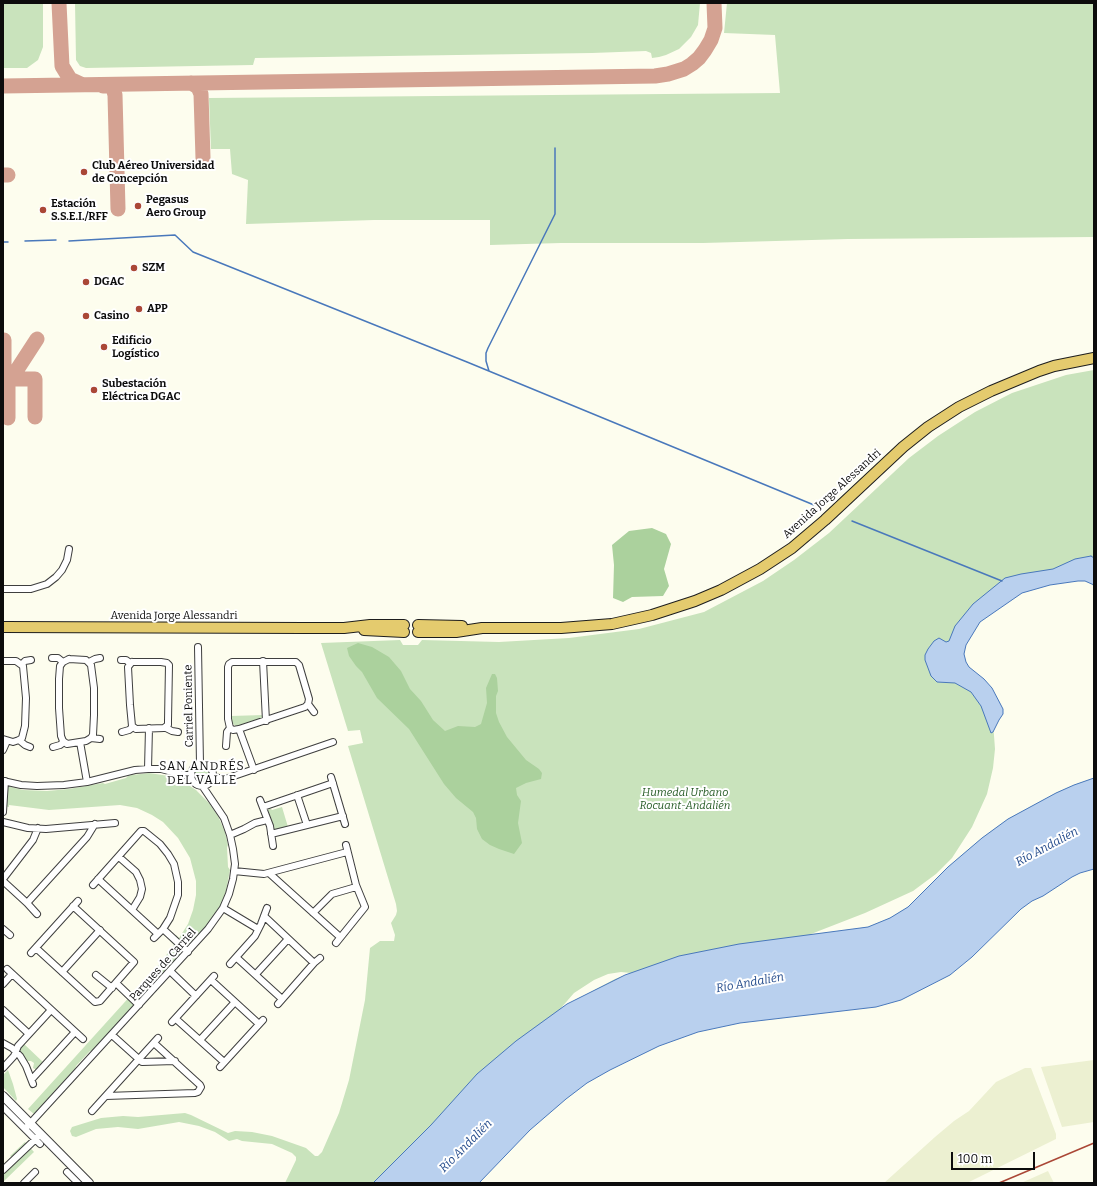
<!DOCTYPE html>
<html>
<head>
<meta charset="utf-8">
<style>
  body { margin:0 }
  #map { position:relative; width:1097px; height:1186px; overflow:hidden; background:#fdfdee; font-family:Bitter,serif }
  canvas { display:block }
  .frame { position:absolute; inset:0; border:4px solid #0c0c0c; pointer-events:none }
  .scale { position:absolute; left:951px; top:1152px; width:84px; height:18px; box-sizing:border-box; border:2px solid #0c0c0c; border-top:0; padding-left:5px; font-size:12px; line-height:14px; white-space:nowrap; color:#0c0c0c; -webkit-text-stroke:3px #fff; paint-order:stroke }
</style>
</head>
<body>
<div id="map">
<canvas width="1097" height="1186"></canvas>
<div class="frame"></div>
<div class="scale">100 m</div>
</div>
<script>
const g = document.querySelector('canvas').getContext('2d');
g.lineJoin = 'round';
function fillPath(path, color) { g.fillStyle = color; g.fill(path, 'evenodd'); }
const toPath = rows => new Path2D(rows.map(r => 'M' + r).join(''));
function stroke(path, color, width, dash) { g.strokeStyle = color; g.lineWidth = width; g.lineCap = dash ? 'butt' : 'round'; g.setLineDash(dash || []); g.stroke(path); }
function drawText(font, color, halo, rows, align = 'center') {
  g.font = font + ' Bitter,serif'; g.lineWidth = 4; g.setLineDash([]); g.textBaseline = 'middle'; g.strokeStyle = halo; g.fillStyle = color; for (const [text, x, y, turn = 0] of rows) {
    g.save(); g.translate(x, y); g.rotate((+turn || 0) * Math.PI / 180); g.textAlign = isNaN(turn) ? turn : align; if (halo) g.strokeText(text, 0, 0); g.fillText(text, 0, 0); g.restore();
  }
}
fillPath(toPath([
  [1094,1060,1094,1122,1062,1127,1041,1067],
  [1025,1068,1031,1068,1056,1134,1056,1139,967,1183,884,1183,935,1137,954,1121,969,1111,996,1082],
  [1048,1171,1054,1183,1021,1183]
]), '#ecf0d1');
fillPath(toPath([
  [3,3,43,3,43,47,38,60,27,68,3,68],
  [75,3,700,3,698,25,691,37,679,49,666,55,659,57,652,58,651,53,646,51,592,53,255,58,253,65,86,68,80,66,76,60],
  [727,3,1094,3,1094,237,848,239,703,243,561,243,490,245,490,220,374,220,246,224,248,180,232,174,230,149,211,149,209,98,780,93,775,35,724,33],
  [1094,370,1094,587,1088,580,1077,577,1017,588,959,641,965,683,982,702,993,722,995,749,993,768,987,794,972,827,952,858,936,874,913,891,865,913,811,934,836,932,868,927,890,918,908,907,948,867,982,838,1008,819,1056,793,1074,785,1094,778,955,886,817,956,394,1183,285,1183,296,1160,296,1157,292,1153,272,1144,242,1141,237,1139,229,1141,215,1132,199,1126,179,1122,138,1129,118,1127,96,1129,76,1137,72,1136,70,1131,72,1127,101,1118,123,1116,138,1117,185,1113,191,1115,228,1133,235,1131,252,1132,272,1136,306,1148,315,1156,318,1156,322,1152,339,1113,349,1080,365,1000,370,948,380,941,394,941,395,935,391,923,396,915,397,911,396,904,348,746,363,743,360,730,348,731,321,643,400,640,403,645,418,645,422,640,499,642,569,638,639,629,704,612,763,581,794,560,829,533,909,458,938,436,975,412,1012,393,1066,375],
  [621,972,631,973,615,979,561,1008,574,993,594,980,608,974],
  [263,715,264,717,261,720,237,727,232,723,231,716],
  '193 775a9 9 0 1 1 18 0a9 9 0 1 1-18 0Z',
  [149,773,169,776,182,781,196,790,209,803,218,816,225,832,228,845,227,847,228,867,230,870,226,891,219,910,209,923,92,1051,90,1051,76,1066,75,1069,34,1114,28,1109,161,962,174,945,170,941,176,935,179,938,188,924,193,910,196,895,196,881,190,858,178,838,163,822,152,815,137,808,120,805,49,810,9,805,9,807,3,806,3,785,23,790,47,791,69,789,103,783,105,784,126,778,128,776,132,775],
  [282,807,288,827,276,831,273,830,267,811,270,808,272,810],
  [24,1044,44,1063,37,1070,33,1068,34,1063,31,1061,26,1061,19,1052,19,1049],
  [8,1070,13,1084,17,1099,16,1101,3,1087,3,1075],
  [25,1142,34,1152,3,1182,3,1172,15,1159,10,1156]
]), '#c9e3bc');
fillPath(toPath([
  [652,528,666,534,671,544,664,569,669,586,663,596,632,597,623,602,613,598,614,565,612,545,629,531],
  [358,643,372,647,389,657,401,671,410,689,421,701,433,720,445,731,458,726,475,727,481,724,487,703,486,688,492,674,495,674,497,678,498,691,496,696,496,713,499,722,507,737,526,760,539,769,542,773,541,779,526,783,516,788,517,795,521,801,518,823,522,843,514,854,499,849,490,845,482,839,477,829,476,818,473,812,456,798,444,784,409,729,377,698,362,672,356,666,349,656,347,648]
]), '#abd19d');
const water = toPath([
  [1091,556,1094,558,1094,585,1085,581,1078,581,1050,585,1022,593,980,622,966,645,964,654,966,662,969,667,984,679,992,688,1003,709,1003,714,999,720,993,732,991,733,981,706,971,692,955,683,937,682,931,676,925,660,925,655,928,649,934,641,939,638,946,642,949,641,955,626,973,604,1005,578,1021,574,1053,569,1075,559,1091,556],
  [1094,778,1094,869,1080,873,1072,877,1043,896,1032,901,1021,909,972,957,950,975,901,1000,876,1007,740,1023,698,1032,659,1046,610,1070,587,1083,566,1099,530,1130,479,1183,373,1183,431,1125,477,1074,516,1041,567,1004,625,975,679,956,739,944,868,927,890,918,908,907,948,867,982,838,1008,819,1056,793,1074,785,1094,778]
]);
fillPath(water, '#b9d0ee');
stroke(water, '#4978bb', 1);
stroke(toPath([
  [25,241,56,240],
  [69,241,175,235,193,252,467,362,814,505],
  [3,242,8,242],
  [489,371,486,361,486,353,488,348,555,214,555,148],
  [852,521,1002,581]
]), '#4978bb', 1.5);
stroke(toPath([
  [59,3,62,66,70,79,83,85],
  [191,83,198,87,201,94,203,158],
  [3,86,655,76,668,74,684,69,692,64,699,58,705,50,711,40,715,28,714,3],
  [103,86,111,86,113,88,115,95,118,209],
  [3,175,8,175],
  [4,340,4,379],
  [3,379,35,379,35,417],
  [8,379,8,418],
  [11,379,37,339]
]), '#d4a292', 15);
const minor = toPath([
  [3,589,31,589,47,584,56,577,62,570,67,560,69,549],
  [198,647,200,764],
  [52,658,58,658,63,662],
  [69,659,86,660,91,665,94,688,94,715,93,735,91,738,86,741,67,744,63,741,61,736,59,708,59,679,60,666,63,662,69,659],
  [121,660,126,660,130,663],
  [3,661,16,661,23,666,26,698,25,726,22,738,19,740,13,742,3,739],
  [263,661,266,721],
  [89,662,95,659,100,658],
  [132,662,161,662,167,663,169,665,168,721,168,725,164,728,136,729,132,726,130,705,128,667,132,662],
  [22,664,25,661,31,660],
  [166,728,172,731,178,732],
  [230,728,233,730,239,729,305,707,308,704],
  [239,729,254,770],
  [122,732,129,730,133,727],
  [91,738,100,739],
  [19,740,25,745,30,747],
  [80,742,87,782],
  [226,746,227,732,230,728,228,719,228,667,229,664,232,662,296,662,299,665,309,699,308,704,314,712],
  [53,747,60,745,64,742],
  [3,750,7,741],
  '191 775a11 11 0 1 1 22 0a11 11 0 1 1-22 0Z',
  [148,769,149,728],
  [213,777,225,779,231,777,333,742],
  [331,777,345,824],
  [3,781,21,785,37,786,64,785,87,782,135,770,148,769,161,769,184,775,191,775],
  [297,795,307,825],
  [260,800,270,826,273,846],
  [263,807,333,783],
  [3,812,5,781],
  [3,822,28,828,46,829,115,823],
  [271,834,343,816],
  [230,835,244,829,255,823,267,820],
  [119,857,136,872,140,880,142,889,140,897,132,910],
  [234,871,264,874,347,852],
  [269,873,340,937],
  [3,879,33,840,38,828],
  [98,879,158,934],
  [3,881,27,903,37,914],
  [93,885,141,831,144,831,160,844,168,854,174,864,178,882,178,895,170,918,163,929,154,938],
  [27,903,87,837,95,824],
  [223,908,258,929],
  [313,913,332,894,356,887],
  [264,916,314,963],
  [3,929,10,935],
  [163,929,188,952],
  [336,943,365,907,356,885,346,845],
  [36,948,95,1002,100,1001,134,962,73,906],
  [31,953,78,901],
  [237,958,282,999],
  [230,964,255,936,261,924,267,908],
  [7,969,83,1039],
  [170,971,196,996],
  [62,972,100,930],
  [256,974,288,939],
  [96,975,112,988],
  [211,980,259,1024],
  [116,983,139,1005],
  [3,984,12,974],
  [278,1004,314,963,320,958],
  [3,1010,29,1034],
  [176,1019,224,1062],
  [172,1022,214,976],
  [112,1035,142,1062,175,1061],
  [200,1040,235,1002],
  [3,1043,12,1048,20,1056,26,1066,33,1084],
  [220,1067,263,1020],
  [3,1068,14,1056,18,1046,51,1010],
  [32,1079,75,1032],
  [106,1096,195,1093,198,1092,201,1087,200,1085,154,1043],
  [3,1107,40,1144],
  [92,1111,158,1038],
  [25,1129,208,929,223,908,229,894,233,879,235,864,233,849,230,835,224,818,203,787],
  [3,1170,41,1134],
  [67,1172,78,1183],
  [24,1183,35,1172]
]);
const tertiary = toPath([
  [3,1096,89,1183]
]);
const trunk = toPath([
  [418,625,462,626],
  [3,627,305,628,344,628,370,625,404,625],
  [364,630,404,632],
  [418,632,456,632,482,628,561,628,612,624,652,615,695,601,721,590,760,569,792,548,825,520,903,447,928,427,959,407,991,391,1039,371,1054,366,1094,358]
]);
stroke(minor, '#3f3f3f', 8);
stroke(tertiary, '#3f3f3f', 10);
stroke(trunk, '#1d1d1d', 12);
stroke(minor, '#fff', 6);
stroke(tertiary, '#fff', 8);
stroke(trunk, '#e4cb6e', 10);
stroke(toPath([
  [999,1183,1094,1143]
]), '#aa4736', 1.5);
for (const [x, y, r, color] of [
  [84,172,4,"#aa4736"],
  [138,206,4,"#aa4736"],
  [43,210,4,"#aa4736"],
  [134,268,4,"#aa4736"],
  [86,282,4,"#aa4736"],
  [139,309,4,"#aa4736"],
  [86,316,4,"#aa4736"],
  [104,347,4,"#aa4736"],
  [94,390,4,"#aa4736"]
]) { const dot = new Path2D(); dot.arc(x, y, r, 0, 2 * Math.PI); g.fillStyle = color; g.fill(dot); stroke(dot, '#fff', 1.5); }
drawText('bold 11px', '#0c0c0c', '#fff', [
  ["Club Aéreo Universidad",92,166],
  ["de Concepción",92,179],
  ["Pegasus",146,200],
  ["Aero Group",146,213],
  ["Estación",51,204],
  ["S.S.E.I./RFF",51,217],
  ["SZM",142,268],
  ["DGAC",94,282],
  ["APP",147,309],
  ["Casino",94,316],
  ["Edificio",112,341],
  ["Logístico",112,354],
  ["Subestación",102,384],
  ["Eléctrica DGAC",102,397]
], 'left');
drawText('11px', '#0c0c0c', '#fff', [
  ["Avenida Jorge Alessandri",832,494,-42],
  ["Avenida Jorge Alessandri",174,616],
  ["Carriel Poniente",189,706,-91],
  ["Parques de Carriel",163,965,-48]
]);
drawText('italic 11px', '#265b25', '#fff', [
  ["Humedal Urbano",685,793],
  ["Rocuant-Andalién",685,806]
]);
g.letterSpacing = '1px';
drawText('12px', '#0c0c0c', '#fff', [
  ["SAN ANDRÉS",202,767],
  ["DEL VALLE",202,781]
]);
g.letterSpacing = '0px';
drawText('italic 12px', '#264d8d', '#fff', [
  ["Río Andalién",1047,847,-28],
  ["Río Andalién",750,983,-10],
  ["Río Andalién",466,1146,-45]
]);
</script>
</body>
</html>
